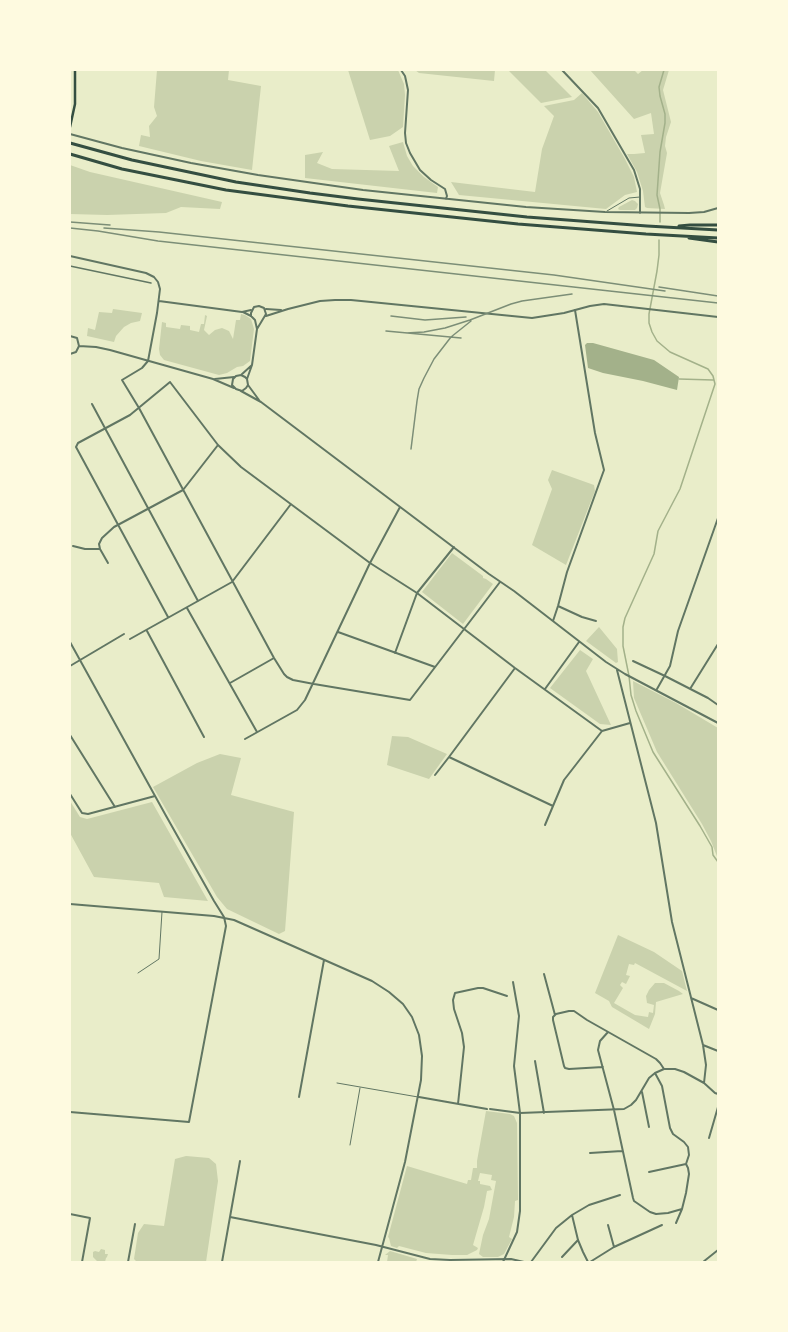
<!DOCTYPE html>
<html>
<head>
<meta charset="utf-8">
<style>
  body { margin:0 }
  #map { position:relative; width:788px; height:1332px; overflow:hidden; background:#e9edc9; font-family:"Source Serif 4",serif }
  canvas { display:block }
  .frame { position:absolute; inset:0; border:71px solid #fefae0; pointer-events:none }
</style>
</head>
<body>
<div id="map">
<canvas width="788" height="1332"></canvas>
<div class="frame"></div>
</div>
<script>
const g = document.querySelector('canvas').getContext('2d');
g.lineJoin = 'round';
function fillPath(path, color) { g.fillStyle = color; g.fill(path, 'evenodd'); }
const toPath = rows => new Path2D(rows.map(r => 'M' + r).join(''));
function stroke(path, color, width, dash) { g.strokeStyle = color; g.lineWidth = width; g.lineCap = dash ? 'butt' : 'round'; g.setLineDash(dash || []); g.stroke(path); }
fillPath(toPath([
  [157,70,229,70,228,80,261,86,252,170,201,161,139,146,141,135,150,137,149,126,157,116,154,107],
  [348,70,398,70,404,84,405,95,403,127,390,136,370,140],
  [415,70,495,70,494,81,419,73],
  [508,70,545,70,572,97,541,103],
  [590,70,634,70,638,74,643,70,669,70,663,90,671,122,666,137,665,146,667,153,660,193,664,205,665,209,647,208,645,207,643,191,637,172,627,154,634,154,645,153,641,135,654,134,651,113,634,119],
  [582,93,598,112,625,159,634,177,637,192,625,195,606,209,459,195,451,182,535,192,542,149,554,116,544,106,574,100],
  [403,142,407,156,413,166,424,177,438,187,437,193,305,178,305,155,323,152,317,163,332,169,399,171,389,146],
  [70,165,90,172,222,202,220,209,181,207,166,213,107,215,70,214],
  [632,200,635,201,638,204,637,208,635,210,620,210,618,209,619,207],
  [113,309,142,313,140,321,131,323,124,327,116,336,114,342,87,336,88,328,95,330,99,312,112,313],
  [241,314,245,315,251,319,254,329,250,361,243,366,237,367,227,373,219,375,164,360,160,355,159,349,162,322,166,323,166,327,180,329,181,325,190,326,190,330,199,332,201,324,204,324,205,315,207,316,204,330,209,335,215,330,222,328,229,331,233,339,236,320,240,320],
  [552,470,594,485,595,491,566,565,532,545,552,489,548,480],
  [452,553,483,576,483,578,486,579,493,584,463,624,422,592],
  [599,627,617,649,618,662,616,663,586,641],
  [580,650,593,659,586,671,611,725,600,724,550,688],
  [633,681,676,703,718,728,718,859,711,841,702,824,657,752,634,698],
  [392,736,408,737,447,754,429,779,387,765],
  [220,754,241,758,231,795,294,812,285,931,279,934,227,909,217,897,153,787,197,763],
  [70,801,80,817,87,819,152,802,208,901,164,897,159,883,94,877,70,833],
  [618,935,654,952,682,971,687,991,635,963,634,965,629,964,626,975,630,976,626,984,622,982,620,985,623,988,614,1003,635,1015,648,1017,649,1012,653,1013,654,1005,647,1003,646,996,649,990,655,983,664,983,679,991,683,994,656,1002,655,1014,649,1029,612,1007,609,1001,595,993],
  [486,1111,510,1114,514,1116,517,1123,518,1200,515,1201,514,1217,509,1237,512,1239,504,1254,498,1257,483,1257,479,1254,483,1235,489,1219,496,1181,491,1180,492,1175,480,1173,478,1181,480,1181,480,1184,490,1186,492,1190,487,1191,484,1207,473,1245,478,1248,477,1250,467,1255,452,1255,426,1253,399,1246,397,1248,391,1246,389,1238,388,1237,407,1166,467,1184,468,1180,471,1180,473,1168,477,1168,477,1161],
  [186,1156,209,1158,216,1164,218,1181,206,1262,137,1262,134,1259,138,1233,144,1224,164,1226,175,1159],
  [101,1249,105,1250,105,1254,108,1254,107,1257,106,1258,105,1262,98,1262,93,1257,93,1252,95,1251,99,1252],
  [390,1251,417,1259,416,1262,387,1262,388,1255,385,1255]
]), '#cad2ad');
fillPath(toPath([
  [587,343,593,343,654,360,679,377,677,390,643,381,603,373,588,368,585,345]
]), '#a3b18a');
stroke(toPath([
  [660,222,660,209,657,195,660,152,665,123,665,114,660,96,659,87,664,70],
  [659,240,659,255,657,271,649,314,649,323,652,332,657,341,670,352,708,369,713,376,715,384,680,489,658,531,654,554,625,618,623,627,623,646,629,676,631,695,636,711,653,752,700,826,712,847,713,855,718,862],
  [679,379,713,380]
]), '#a3b18a', 1.5);
stroke(toPath([
  [607,211,629,198,640,197],
  [138,973,159,959,162,912],
  [337,1083,418,1097],
  [350,1145,360,1088]
]), '#617663', 1);
stroke(toPath([
  [70,266,151,283]
]), '#617663', 1.5);
stroke(toPath([
  [401,70,405,76,408,90,405,133,406,143,410,153,420,170,431,180,445,189,447,196,446,199],
  [562,70,598,108,634,170,640,189,640,213],
  [70,134,122,148,191,163,258,175,363,190,526,207,605,212,689,213,704,212,718,208],
  [70,256,146,273,154,277,158,282,160,289,157,313,148,361,142,368,122,380,139,408,274,658,284,674,287,677,293,680,314,684,410,700,500,582],
  [159,301,242,312,251,310],
  [243,312,251,316],
  [248,385,259,400],
  [241,391,261,402,489,574,514,591,606,662,625,674,718,723],
  [92,404,198,601],
  [73,546,85,549,100,549],
  [108,563,100,549,99,544,102,538,114,527,183,490,218,445],
  [558,606,582,617,596,621],
  [187,608,257,732],
  [168,617,76,447,78,443,130,415,170,382,218,445,241,467,370,563,417,593,515,668,602,731],
  [553,621,558,606,567,572,604,470,595,433,575,310],
  [147,631,204,737],
  [338,632,435,667],
  [130,639,232,582,291,504],
  [70,642,165,814,214,901,224,917,226,926,189,1122,70,1112],
  [395,653,417,593,454,547],
  [633,661,665,676,708,698,718,705],
  [70,666,124,634],
  [515,668,449,757,553,806,564,780,602,731,630,723],
  [617,670,656,823,672,922,703,1045,706,1065,704,1083],
  [230,683,274,658],
  [545,689,579,642],
  [657,689,670,666,678,631,718,518],
  [690,689,718,644],
  [70,735,115,807],
  [245,739,297,710,305,700,370,563,400,507],
  [435,775,449,757],
  [70,794,82,813,88,814,155,796],
  [545,825,553,806],
  [70,904,214,916,234,920,372,981,389,992,403,1004,412,1017,419,1035,422,1056,421,1080,405,1162,378,1262],
  [544,974,555,1015],
  [691,998,718,1010],
  [608,1032,600,1041,598,1050,614,1110,633,1198,634,1201,650,1212,656,1214,668,1213,682,1209,686,1193,689,1174,688,1168,686,1164,689,1155,688,1147,684,1142,673,1134,670,1128,662,1086,655,1073],
  [703,1045,718,1051],
  [535,1061,544,1113],
  [603,1067,569,1069,565,1068,564,1066,553,1020,553,1017,556,1014,569,1011,574,1011,587,1020,656,1059,660,1063,664,1069],
  [642,1092,649,1127],
  [299,1097,324,960],
  [419,1097,487,1109],
  [458,1104,464,1047,462,1033,454,1009,453,1000,455,993,478,988,483,988,507,996],
  [490,1109,520,1113,624,1109,631,1105,636,1100,649,1078,655,1073,664,1069,675,1069,684,1072,704,1083,715,1093,718,1094],
  [709,1138,718,1107],
  [590,1153,622,1151],
  [649,1172,686,1164],
  [70,1214,90,1218,82,1262],
  [572,1215,578,1240,583,1252,588,1262],
  [230,1217,240,1161],
  [676,1223,682,1209],
  [608,1225,614,1247],
  [562,1257,578,1240],
  [128,1262,135,1224],
  [222,1262,230,1217,376,1245,430,1259,450,1260,511,1259,524,1262],
  [503,1262,517,1232,520,1211,520,1113,514,1066,519,1016,513,982],
  [531,1262,556,1228,572,1215,589,1205,620,1195],
  [590,1262,614,1247,662,1225],
  [703,1262,718,1250]
]), '#617663', 2);
stroke(toPath([
  [266,309,281,310],
  [266,316,288,309,320,301,335,300,351,300,532,318,564,313,590,306,604,304,718,317],
  [70,336,77,338,79,346,76,352,70,354],
  [79,346,96,347,110,350,213,379,234,388],
  [252,365,241,375,236,376,233,379,232,385,236,389,242,391,246,388,248,385,247,379,252,365,257,329,255,320,251,316,251,313,254,307,259,306,264,308,266,314,257,329],
  [241,375,245,377,247,379],
  [215,379,234,377]
]), '#617663', 2);
stroke(toPath([
  [70,127,75,104,75,70]
]), '#344e41', 2.5);
stroke(toPath([
  [70,143,132,160,236,182,310,193,358,199,527,217,647,226,718,230],
  [70,154,122,169,226,190,348,206,518,224,646,234,718,238],
  [679,226,690,225,718,225],
  [689,238,718,242]
]), '#344e41', 3);
stroke(toPath([
  [70,222,110,225],
  [70,228,98,231,158,241,718,303],
  [104,228,159,232,554,275,665,291],
  [659,287,718,296],
  [391,316,425,320,466,317],
  [386,331,461,338],
  [406,333,424,332,445,328,470,320,511,304,522,301,572,294],
  [411,449,417,401,419,389,424,378,434,359,451,337,471,321]
]), '#7c8e77', 1.5);
</script>
</body>
</html>
